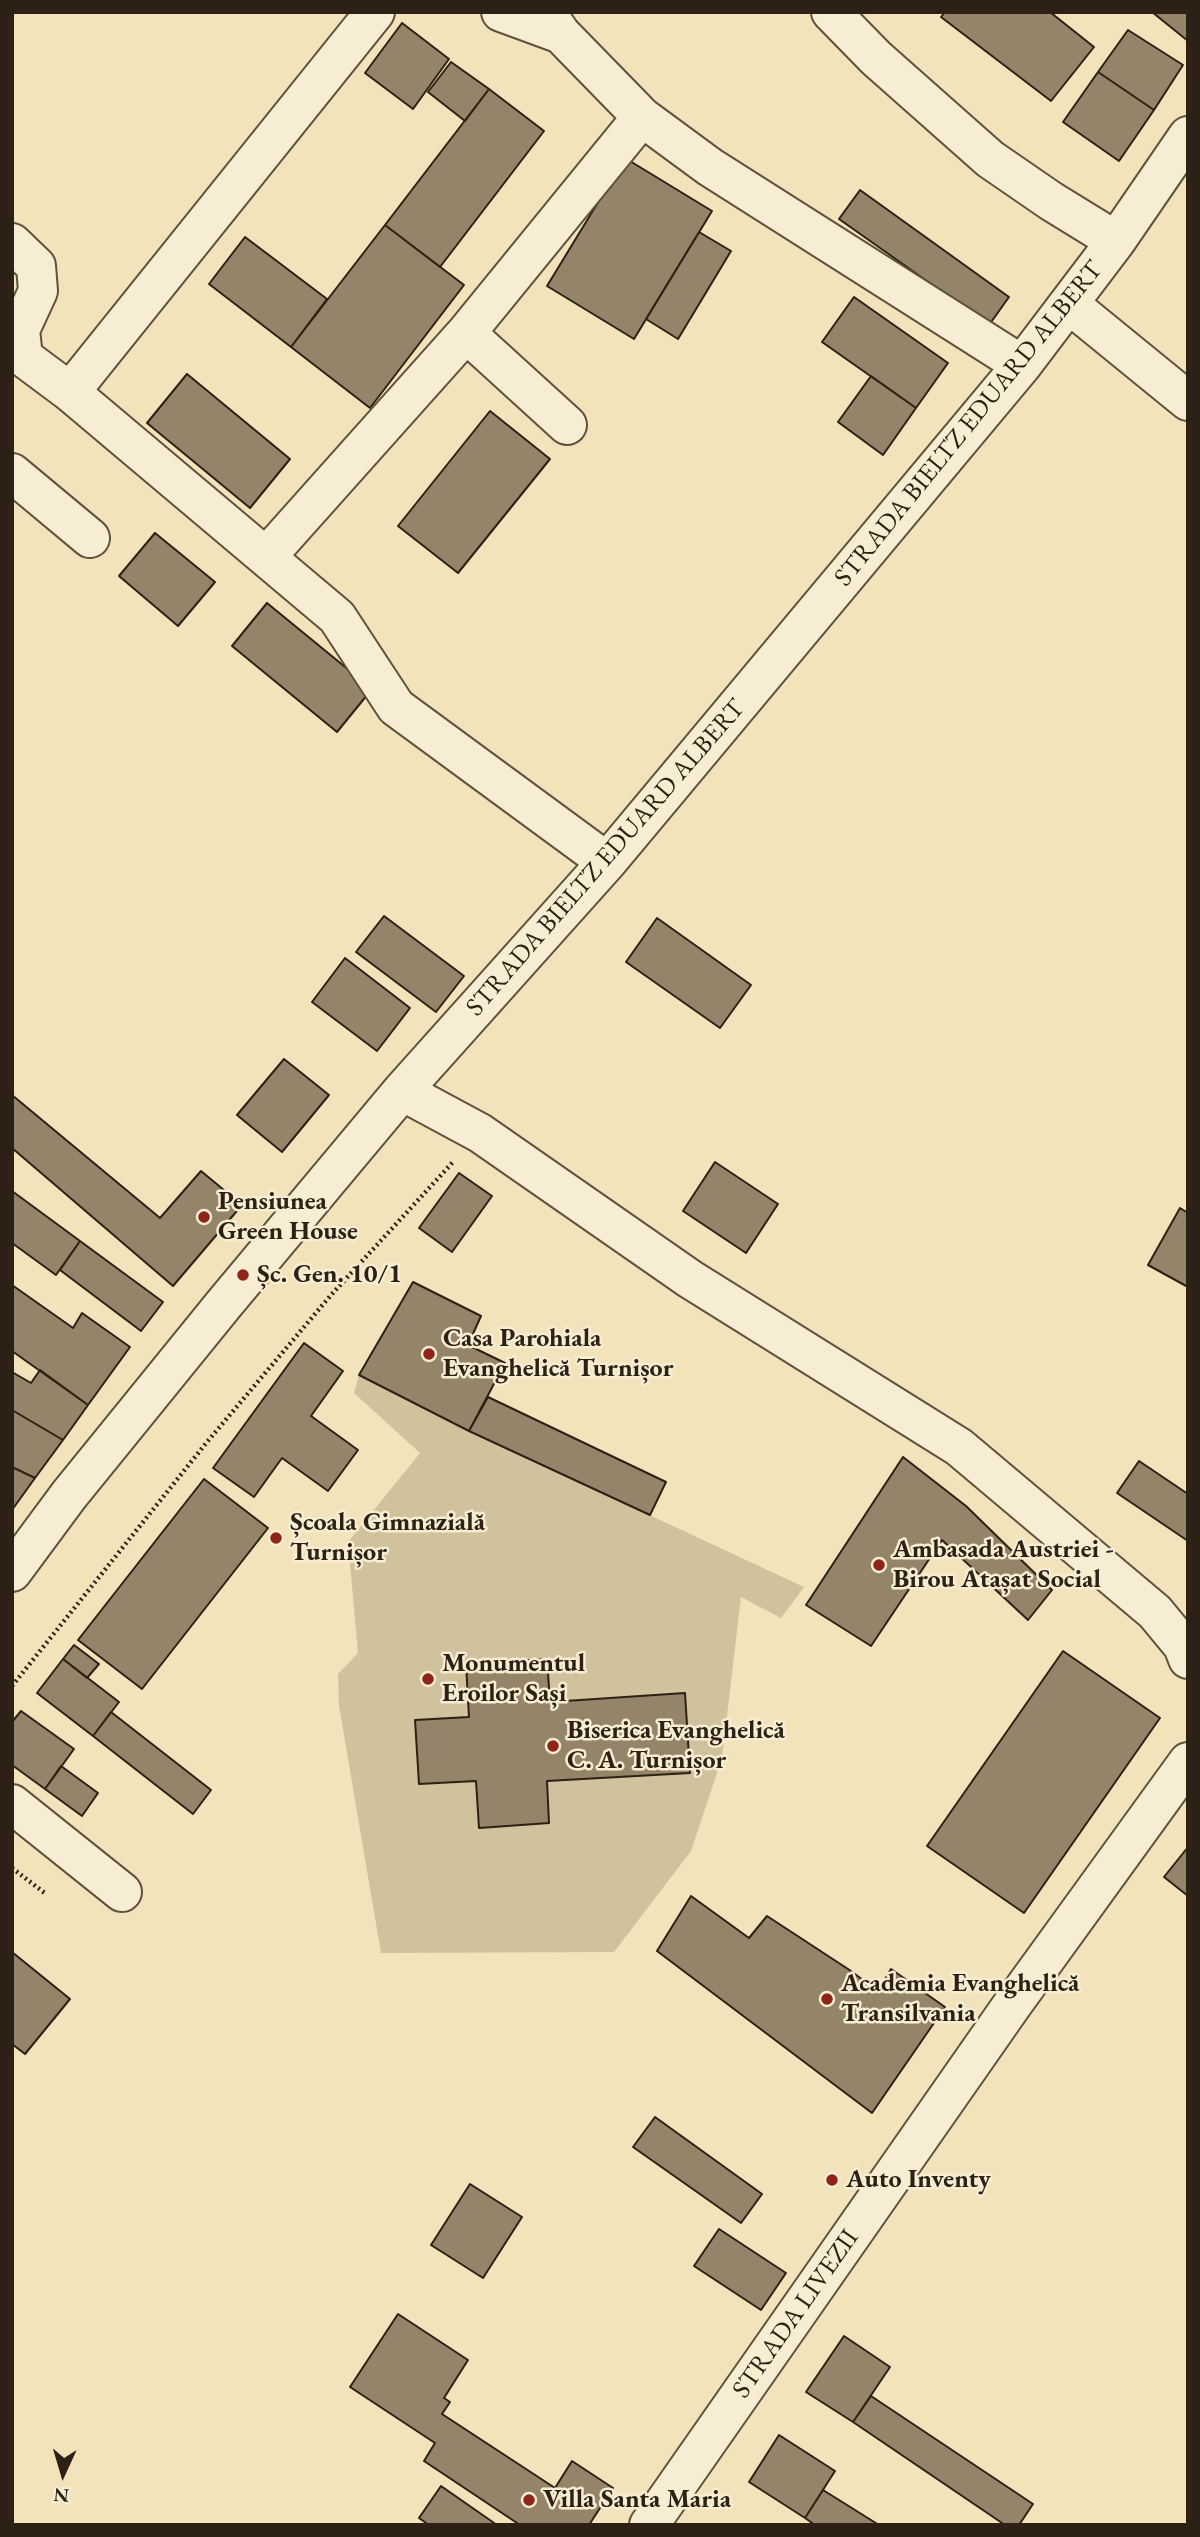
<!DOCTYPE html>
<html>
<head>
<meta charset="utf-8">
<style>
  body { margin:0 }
  #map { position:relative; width:1200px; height:2537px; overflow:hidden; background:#f3e3ba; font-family:"EB Garamond",serif }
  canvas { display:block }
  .frame { position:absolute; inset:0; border:14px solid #2d2014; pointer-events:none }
  .north { position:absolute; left:28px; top:2439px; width:70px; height:70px; -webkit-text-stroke:5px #f7edd2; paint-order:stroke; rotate:184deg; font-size:19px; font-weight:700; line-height:28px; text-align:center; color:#2d2014 }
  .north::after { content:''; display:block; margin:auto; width:24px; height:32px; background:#2d2014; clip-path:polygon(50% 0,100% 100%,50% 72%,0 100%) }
</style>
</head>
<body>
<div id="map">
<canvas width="1200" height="2537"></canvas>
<div class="frame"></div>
<div class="north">N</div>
</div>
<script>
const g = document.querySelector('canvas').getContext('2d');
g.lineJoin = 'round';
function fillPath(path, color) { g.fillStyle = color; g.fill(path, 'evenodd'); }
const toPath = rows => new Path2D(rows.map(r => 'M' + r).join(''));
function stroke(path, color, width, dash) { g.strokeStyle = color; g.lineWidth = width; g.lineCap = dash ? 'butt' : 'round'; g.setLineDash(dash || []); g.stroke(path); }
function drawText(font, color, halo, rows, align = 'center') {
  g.font = font + ' "EB Garamond",serif'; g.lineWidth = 5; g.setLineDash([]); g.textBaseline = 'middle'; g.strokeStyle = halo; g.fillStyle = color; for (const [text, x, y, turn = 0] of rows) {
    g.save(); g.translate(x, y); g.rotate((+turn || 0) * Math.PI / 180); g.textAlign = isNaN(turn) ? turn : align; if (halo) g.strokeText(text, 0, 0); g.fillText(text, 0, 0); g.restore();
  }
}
fillPath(toPath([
  [359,1375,469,1431,804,1587,781,1618,741,1597,722,1758,691,1851,614,1952,381,1953,339,1706,338,1674,358,1653,348,1542,420,1453,354,1393]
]), '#d1c29e');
const building = toPath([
  [945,12,1050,12,1094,47,1051,101,941,17,945,12],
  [1152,12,1188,12,1188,41,1152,12],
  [402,23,449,59,413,109,365,73,402,23],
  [1128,30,1183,65,1154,110,1098,72,1128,30],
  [451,62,489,89,465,121,428,92,451,62],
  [1098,72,1154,110,1119,161,1063,122,1098,72],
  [489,89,544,131,440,267,385,225,489,89],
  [625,158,712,211,634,339,547,286,625,158],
  [860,190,1009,297,989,325,839,219,860,190],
  [385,225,464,285,370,408,291,347,385,225],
  [699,232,731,251,678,339,646,319,699,232],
  [245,237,327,299,291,347,209,284,245,237],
  [854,297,948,363,916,408,822,342,854,297],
  [187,374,290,459,250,508,147,423,187,374],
  [871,376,916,408,883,455,838,422,871,376],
  [490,411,550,459,458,573,398,526,490,411],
  [155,533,215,582,178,626,119,576,155,533],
  [267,603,372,689,337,732,232,646,267,603],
  [384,916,464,976,436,1012,356,952,384,916],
  [657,918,751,985,720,1028,626,962,657,918],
  [345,958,410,1008,377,1051,312,1002,345,958],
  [284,1059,329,1095,282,1152,237,1115,284,1059],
  [12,1095,160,1218,201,1171,242,1205,173,1286,12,1148,12,1095],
  [715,1162,778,1204,746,1253,683,1211,715,1162],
  [459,1173,492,1196,452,1252,419,1228,459,1173],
  [12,1191,80,1241,56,1275,12,1243,12,1191],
  [1180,1208,1188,1213,1188,1287,1148,1265,1180,1208],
  [80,1241,163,1302,141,1331,60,1270,80,1241],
  [413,1282,481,1316,468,1345,505,1363,469,1431,359,1375,413,1282],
  [12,1285,73,1328,82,1313,130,1347,88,1405,12,1351,12,1285],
  [304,1343,343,1371,311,1416,358,1450,328,1491,282,1458,254,1497,213,1468,304,1343],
  [40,1370,88,1405,63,1440,12,1410,12,1372,31,1383,40,1370],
  [488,1397,666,1482,650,1515,469,1431,488,1397],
  [12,1410,63,1440,35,1478,12,1467,12,1410],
  [903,1457,966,1506,1052,1590,1028,1620,942,1540,871,1646,806,1605,903,1457],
  [1139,1461,1188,1494,1188,1541,1117,1493,1139,1461],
  [12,1467,35,1478,12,1510,12,1467],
  [204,1479,268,1528,142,1689,78,1640,204,1479],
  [74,1645,99,1664,87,1678,63,1659,74,1645],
  [1063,1651,1160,1718,1024,1913,927,1846,1063,1651],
  [63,1659,119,1702,93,1736,37,1693,63,1659],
  [547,1659,550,1702,685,1693,690,1773,547,1781,549,1823,479,1828,476,1781,419,1784,415,1720,469,1717,466,1664,547,1659],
  [21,1711,74,1749,45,1789,12,1765,12,1722,21,1711],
  [111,1712,211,1790,193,1814,93,1736,111,1712],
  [61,1766,98,1793,82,1816,45,1789,61,1766],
  [1188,1847,1188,1896,1164,1877,1188,1847],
  [691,1896,749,1938,767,1916,848,1969,878,1991,891,1969,945,2007,872,2113,657,1951,691,1896],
  [12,1952,70,1999,25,2054,12,2044,12,1952],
  [655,2117,762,2194,741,2223,633,2147,655,2117],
  [470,2184,522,2217,483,2278,431,2245,470,2184],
  [719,2229,786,2273,761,2310,694,2266,719,2229],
  [398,2314,468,2360,444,2398,450,2402,442,2414,555,2488,572,2461,613,2488,589,2525,520,2525,424,2461,435,2443,350,2387,398,2314],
  [844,2336,890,2367,853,2422,806,2392,844,2336],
  [871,2396,1033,2504,1019,2525,1005,2525,853,2422,871,2396],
  [779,2435,835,2471,805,2518,749,2482,779,2435],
  [441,2486,497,2525,429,2525,419,2518,441,2486],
  [823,2490,879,2525,815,2525,805,2518,823,2490]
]);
fillPath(building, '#94856a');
stroke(building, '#2d2014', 2);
const minor = toPath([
  [501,12,561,34],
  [546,12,561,34,642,117,710,167,1022,365],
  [831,12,876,58,990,159,1051,201,1116,241],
  [12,243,36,266,38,291,20,330,23,357,70,392,337,617,396,707,607,862],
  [1069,304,1188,401],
  [70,392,375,12],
  [567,425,466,333,642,117],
  [12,473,90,538],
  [266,557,466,333],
  [402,1091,480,1133,690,1279,959,1447,1155,1612,1183,1646,1188,1659],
  [12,1572,69,1495,224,1304,402,1091,607,862,1022,365,1116,241,1188,136],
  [12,1804,122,1892],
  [649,2525,1012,2005,1188,1762]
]);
stroke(minor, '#5e513e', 42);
stroke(toPath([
  [12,1686,207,1442,331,1295,453,1162],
  [12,1868,46,1894]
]), '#2d2014', 4.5, [2, 3.5]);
stroke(minor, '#f7edd2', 38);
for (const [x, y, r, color] of [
  [204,1217,7,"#8f2418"],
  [243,1275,7,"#8f2418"],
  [429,1354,7,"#8f2418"],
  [276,1538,7,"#8f2418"],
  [879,1565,7,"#8f2418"],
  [428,1679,7,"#8f2418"],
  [553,1746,7,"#8f2418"],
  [827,1999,7,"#8f2418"],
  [832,2180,7,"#8f2418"],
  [529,2500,7,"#8f2418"]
]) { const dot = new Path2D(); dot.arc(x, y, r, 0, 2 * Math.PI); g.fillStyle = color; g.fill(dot); stroke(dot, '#f7edd2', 2.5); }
drawText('26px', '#2d2014', '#f7edd2', [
  ["STRADA BIELTZ EDUARD ALBERT",969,424,-51],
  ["STRADA BIELTZ EDUARD ALBERT",606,858,-49],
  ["STRADA LIVEZII",796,2314,-55]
]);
drawText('bold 26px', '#2d2014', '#f7edd2', [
  ["Pensiunea",218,1202],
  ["Green House",218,1232],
  ["Șc. Gen. 10/1",257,1275],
  ["Casa Parohiala",443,1339],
  ["Evanghelică Turnișor",443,1369],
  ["Școala Gimnazială",290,1523],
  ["Turnișor",290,1553],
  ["Ambasada Austriei -",893,1550],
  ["Birou Atașat Social",893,1580],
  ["Monumentul",442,1664],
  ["Eroilor Sași",442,1694],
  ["Biserica Evanghelică",567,1731],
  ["C. A. Turnișor",567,1761],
  ["Academia Evanghelică",841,1984],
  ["Transilvania",841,2014],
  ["Auto Inventy",846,2180],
  ["Villa Santa Maria",543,2500]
], 'left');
</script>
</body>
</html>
